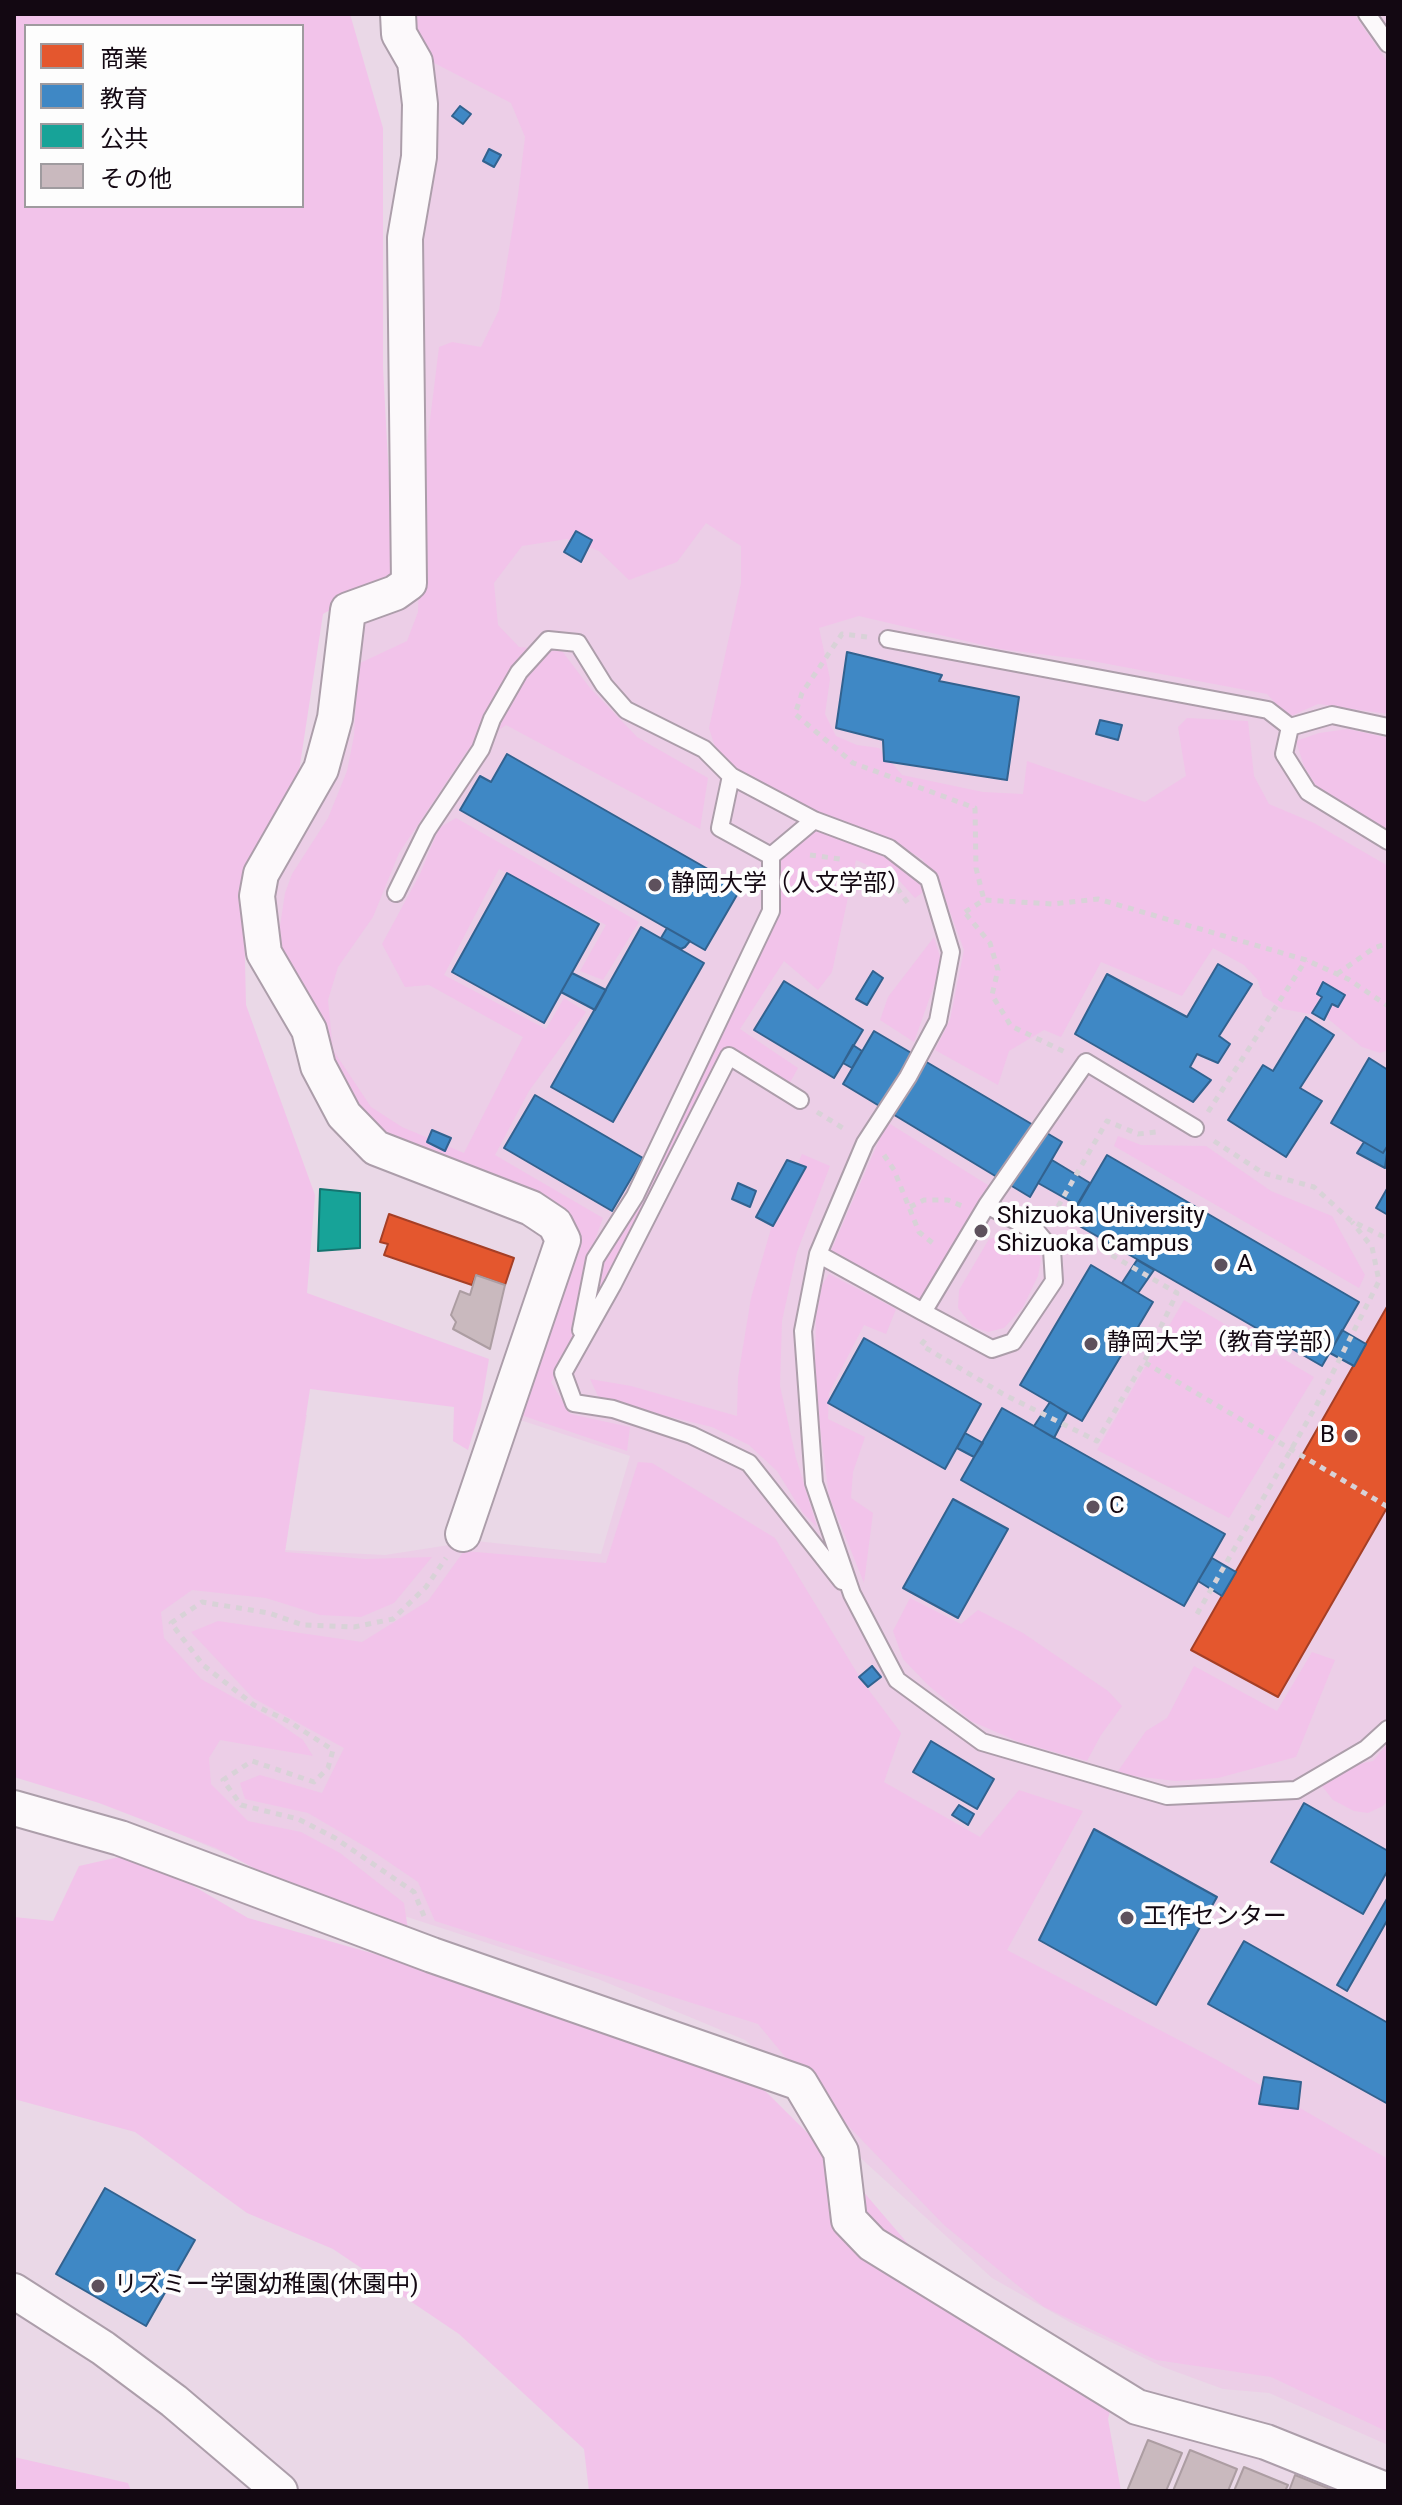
<!DOCTYPE html>
<html>
<head>
<meta charset="utf-8">
<style>
  body { margin:0 }
  #map { position:relative; width:1402px; height:2505px; overflow:hidden; background:#ead8e7; font-family:Roboto,"Noto Sans JP",sans-serif }
  canvas { display:block }
  .frame { position:absolute; inset:0; border:16px solid #130812; pointer-events:none }
  .legend { position:absolute; left:24px; top:24px; width:280px; height:184px; box-sizing:border-box; background:#fdfdfd; border:2px solid #9f9b9f; margin:0; padding:10px 14px; list-style:none; font-size:24px; color:#130812 }
  .legend li { display:flex; align-items:center; gap:16px; height:40px }
  .legend b { width:40px; border:2px solid #9f9b9f }
</style>
</head>
<body>
<div id="map">
<canvas width="1402" height="2505"></canvas>
<div class="frame"></div>
<ul class="legend">
<li><b style="height:22px;background:#e4572e"></b>商業</li>
<li><b style="height:22px;background:#3f88c5"></b>教育</li>
<li><b style="height:22px;background:#17a398"></b>公共</li>
<li><b style="height:22px;background:#c9b9be"></b>その他</li>
</ul>
</div>
<script>
const g = document.querySelector('canvas').getContext('2d');
g.lineJoin = 'round';
function fillPath(path, color) { g.fillStyle = color; g.fill(path, 'evenodd'); }
const toPath = rows => new Path2D(rows.map(r => 'M' + r).join(''));
function stroke(path, color, width, dash) { g.strokeStyle = color; g.lineWidth = width; g.lineCap = dash ? 'butt' : 'round'; g.setLineDash(dash || []); g.stroke(path); }
function drawText(font, color, halo, rows, align = 'center') {
  g.font = font + ' Roboto,"Noto Sans JP",sans-serif'; g.lineWidth = 8; g.setLineDash([]); g.textBaseline = 'middle'; g.strokeStyle = halo; g.fillStyle = color; for (const [text, x, y, turn = 0] of rows) {
    g.save(); g.translate(x, y); g.rotate((+turn || 0) * Math.PI / 180); g.textAlign = isNaN(turn) ? turn : align; if (halo) g.strokeText(text, 0, 0); g.fillText(text, 0, 0); g.restore();
  }
}
fillPath(toPath([
  [409,14,1388,14,1388,2445,1269,2393,1223,2389,1163,2367,1073,2324,992,2278,854,2152,782,2071,745,2040,598,1979,269,1872,111,1805,155,1385,307,1415,285,1550,385,1555,475,1541,601,1554,630,1456,514,1418,580,1246,566,1216,371,1122,281,956,271,910,274,881,351,617,420,592]
]), '#eccee7');
fillPath(toPath([
  [14,14,350,14,383,128,383,368,394,573,323,614,296,791,243,873,246,1005,315,1195,307,1293,489,1359,481,1407,468,1450,453,1441,454,1407,310,1389,285,1552,365,1559,432,1557,394,1603,361,1617,320,1615,266,1598,192,1590,161,1612,164,1638,201,1679,274,1720,303,1740,313,1756,220,1740,209,1758,211,1784,248,1821,301,1832,340,1853,404,1903,408,1930,373,1913,288,1886,216,1848,99,1803,14,1777],
  [26,26,302,26,302,206,26,206],
  [408,14,1354,14,1388,63,1388,714,1318,704,1289,717,1267,694,1087,660,1000,649,859,616,819,628,830,679,825,714,836,736,857,745,879,748,902,775,983,792,1023,794,1027,761,1145,802,1186,776,1178,727,1187,718,1248,721,1254,776,1269,804,1314,823,1388,866,1388,1050,1380,1053,1362,1047,1326,1017,1283,1009,1263,996,1257,979,1244,965,1213,948,1182,996,1101,962,1061,1037,1044,1030,1009,1051,998,1085,935,1050,950,1020,964,950,939,882,922,859,888,838,827,817,736,769,717,753,709,728,741,583,741,546,706,523,677,562,629,580,599,551,567,539,522,546,494,583,498,625,519,647,562,651,590,688,637,737,708,778,700,829,506,725,467,751,399,853,373,917,338,967,328,1000,333,1050,371,1107,402,1127,464,1153,523,1037,429,985,405,987,382,944,420,874,439,828,456,818,639,922,603,980,580,971,606,925,499,869,444,975,546,1029,564,998,586,1012,529,1091,495,1155,603,1218,589,1256,572,1336,561,1367,551,1382,570,1414,630,1427,627,1451,518,1414,581,1247,566,1215,389,1137,348,1101,282,959,278,939,285,893,292,874,328,818,347,771,354,736,358,664,407,641,418,612,422,485,439,347,452,342,481,347,499,310,518,195,525,137,511,103,421,56],
  [1348,729,1388,738,1388,836,1320,792,1304,766,1296,741,1319,733],
  [814,831,855,842,888,859,916,877,923,892,915,898,897,878,856,860,832,972,818,990,784,961,740,1029,798,1068,788,1086,727,1052,589,1319,606,1255,778,917,780,897,771,878,785,852],
  [934,937,942,963,914,1042,880,1020,888,997],
  [887,1122,991,1187,923,1301,831,1251],
  [1118,1136,1141,1145,1206,1146,1271,1191,1332,1216,1365,1275,1359,1288,1114,1146],
  [802,1154,830,1166,797,1252,782,1321,780,1386,796,1458,817,1527,803,1513,777,1471,749,1445,712,1427,600,1400,590,1379,631,1386,737,1416,738,1377,751,1298,772,1225],
  [1008,1234,1019,1234,1034,1244,1041,1260,1038,1276,1023,1307,1004,1328,988,1332,973,1327,958,1308,959,1290,989,1239],
  [829,1274,896,1309,886,1334,864,1325,829,1393,828,1419,865,1437,853,1472,851,1498,873,1513,864,1583,829,1496,818,1412,815,1369,816,1317,822,1285],
  [1184,1300,1314,1377,1229,1518,1097,1450],
  [638,1462,652,1463,775,1538,862,1681,901,1733,884,1782,980,1837,1019,1790,1083,1811,1007,1950,1217,2060,1388,2159,1388,2432,1271,2377,1156,2360,1044,2307,944,2225,806,2082,758,2024,435,1921,418,1882,371,1850,308,1813,245,1799,240,1783,260,1775,322,1793,344,1748,253,1698,191,1632,218,1621,362,1642,428,1601,464,1551,606,1563],
  [910,1598,961,1624,978,1610,1023,1633,1108,1691,1122,1706,1101,1735,1087,1761,1019,1742,971,1721,928,1685,903,1659,893,1631],
  [1312,1652,1335,1660,1296,1757,1218,1778,1176,1781,1116,1774,1146,1731,1167,1718,1194,1666,1277,1711],
  [1388,1743,1388,1800,1383,1806,1368,1813,1354,1811,1333,1800,1322,1786,1325,1777,1345,1767,1373,1761],
  [137,1853,248,1918,484,1985,751,2077,843,2168,915,2252,1115,2389,1108,2419,1121,2491,589,2491,584,2449,459,2334,333,2249,247,2213,135,2132,14,2099,14,1917,53,1921,79,1866],
  [14,2457,128,2483,131,2491,14,2491]
]), '#f2c3ea');
const shops = toPath([
  [389,1214,514,1258,505,1285,476,1275,472,1285,384,1255,388,1244,380,1242,389,1214],
  [1388,1305,1388,1506,1278,1697,1191,1650,1388,1305]
]);
fillPath(shops, '#e4572e');
stroke(shops, '#a53f26', 2);
const schools = toPath([
  [460,106,471,114,463,124,452,116,460,106],
  [489,149,501,155,494,167,483,161,489,149],
  [576,531,592,540,581,562,564,552,576,531],
  [847,652,942,675,939,681,1019,697,1007,780,884,761,883,740,836,728,847,652],
  [1100,720,1122,725,1118,740,1096,734,1100,720],
  [507,754,741,888,705,950,460,810,480,776,491,782,507,754],
  [507,873,599,924,544,1023,452,972,507,873],
  [641,927,704,963,613,1122,551,1087,641,927],
  [667,928,690,941,685,947,681,949,661,938,667,928],
  [1218,964,1252,984,1219,1036,1230,1044,1218,1063,1197,1054,1190,1067,1211,1080,1193,1102,1075,1034,1107,974,1187,1017,1218,964],
  [873,971,883,978,867,1005,856,999,873,971],
  [572,973,606,990,595,1010,561,992,572,973],
  [784,981,863,1030,834,1078,754,1030,784,981],
  [1323,982,1345,995,1338,1007,1332,1004,1324,1020,1312,1013,1322,997,1317,994,1323,982],
  [1306,1017,1334,1035,1300,1088,1322,1101,1286,1157,1228,1120,1263,1065,1273,1071,1306,1017],
  [874,1031,1062,1142,1030,1197,843,1084,874,1031],
  [853,1045,862,1051,852,1068,843,1063,853,1045],
  [1369,1058,1388,1070,1388,1145,1383,1153,1331,1123,1369,1058],
  [535,1095,643,1158,612,1211,504,1148,535,1095],
  [432,1130,451,1138,445,1151,427,1142,432,1130],
  [1364,1142,1383,1153,1388,1145,1385,1168,1357,1153,1364,1142],
  [1107,1155,1359,1302,1322,1366,1069,1220,1107,1155],
  [787,1160,806,1167,773,1226,756,1217,787,1160],
  [1052,1160,1090,1183,1077,1205,1038,1183,1052,1160],
  [738,1183,756,1191,750,1207,732,1199,738,1183],
  [1388,1187,1388,1215,1376,1208,1388,1187],
  [1137,1260,1154,1270,1138,1293,1122,1283,1137,1260],
  [1091,1265,1153,1302,1082,1421,1020,1385,1091,1265],
  [1342,1330,1366,1344,1354,1366,1330,1353,1342,1330],
  [864,1338,981,1404,945,1469,828,1403,864,1338],
  [1050,1402,1067,1413,1054,1438,1034,1426,1050,1402],
  [1002,1408,1225,1534,1184,1606,961,1480,1002,1408],
  [965,1433,983,1443,974,1457,957,1448,965,1433],
  [953,1499,1008,1529,958,1618,903,1588,953,1499],
  [1212,1558,1236,1572,1222,1596,1198,1581,1212,1558],
  [872,1666,881,1677,868,1687,859,1677,872,1666],
  [931,1741,994,1779,977,1809,913,1772,931,1741],
  [1304,1803,1388,1851,1388,1870,1363,1914,1271,1862,1304,1803],
  [959,1805,974,1814,968,1825,952,1815,959,1805],
  [1094,1829,1217,1897,1156,2005,1039,1940,1094,1829],
  [1388,1897,1388,1919,1347,1991,1337,1985,1388,1897],
  [1244,1941,1388,2023,1388,2104,1208,2004,1244,1941],
  [1264,2077,1301,2082,1298,2109,1259,2104,1264,2077],
  [105,2188,195,2240,146,2326,56,2274,105,2188]
]);
fillPath(schools, '#3f88c5');
stroke(schools, '#32628f', 2);
const public = toPath([
  [320,1189,360,1193,360,1248,318,1251,320,1189]
]);
fillPath(public, '#17a398');
stroke(public, '#167470', 2);
const building = toPath([
  [476,1275,505,1285,490,1349,453,1329,456,1322,451,1315,460,1291,470,1295,476,1275],
  [1148,2440,1182,2453,1166,2491,1127,2491,1148,2440],
  [1190,2450,1237,2469,1228,2491,1173,2491,1190,2450],
  [1244,2467,1288,2485,1285,2491,1234,2491,1244,2467],
  [1295,2475,1335,2491,1289,2491,1295,2475]
]);
fillPath(building, '#c9b9be');
stroke(building, '#ac9da2', 2);
const service = toPath([
  [1367,14,1388,44],
  [888,639,1268,710,1290,727],
  [1388,727,1332,715,1290,727,1284,754,1308,792,1388,841],
  [731,776,720,828,771,856,814,820],
  [396,893,427,830,481,749,492,719,519,672,548,640,578,643,604,685,626,710,704,749,731,776,814,820,889,848,929,879,951,952,938,1021,908,1077,865,1143,818,1254,803,1331,814,1483,852,1594,897,1680,982,1742,1167,1796,1296,1790,1366,1749,1388,1729],
  [800,1100,729,1056,613,1284,563,1373,574,1403,613,1409,691,1435,749,1463,842,1581],
  [818,1254,923,1312,987,1205,1086,1062,1195,1128],
  [923,1312,992,1349,1013,1342,1054,1281,1052,1250,1038,1233,987,1205],
  [581,1330,595,1259,635,1196,771,911,771,856]
]);
const minor = toPath([
  [398,14,399,34,415,62,420,104,419,157,405,238,409,583,395,593,348,610,335,718,321,769,261,874,257,896,264,953,309,1030,318,1066,344,1115,376,1148,531,1208,555,1224,563,1240,463,1534],
  [14,1808,120,1838,432,1955,800,2083,841,2152,849,2220,872,2244,1137,2407,1266,2442,1388,2491],
  [14,2291,103,2348,174,2401,280,2491]
]);
stroke(service, '#ac9eaa', 20);
stroke(minor, '#ac9eaa', 38);
stroke(toPath([
  [867,637,842,634,802,693,795,714,853,763,975,808,976,868,984,900],
  [810,855,840,859],
  [897,888,910,906],
  [965,912,984,900,1053,904,1098,899,1306,960,1348,979,1388,1006],
  [966,914,990,943,998,970,992,995,1011,1026,1067,1053],
  [1337,974,1374,948,1388,943],
  [817,1112,846,1130],
  [1208,1112,1306,960],
  [1214,1141,1263,1173,1314,1187,1350,1220,1388,1239],
  [884,1155,894,1170,919,1232,935,1245],
  [910,1207,924,1200,948,1200,962,1206],
  [1052,1217,1107,1121,1138,1134,1156,1132],
  [1070,1231,1177,1293,1144,1362],
  [925,1340,921,1345,1003,1394,1097,1441,1144,1362,1388,1507],
  [1197,1614,1316,1406,1379,1281,1372,1247,1352,1222],
  [424,1916,414,1892,335,1838,298,1819,241,1805,223,1780,252,1761,314,1782,328,1768,333,1750,288,1721,254,1705,203,1665,171,1623,202,1602,269,1613,303,1625,354,1627,393,1619,426,1587,446,1558]
]), '#d8d2d7', 5, [6, 6]);
stroke(service, '#fcf9fb', 16);
stroke(minor, '#fcf9fb', 34);
for (const [x, y, r, color] of [
  [655,885,8,"#5e515d"],
  [981,1231,8,"#5e515d"],
  [1221,1265,8,"#5e515d"],
  [1091,1344,8,"#5e515d"],
  [1351,1436,8,"#5e515d"],
  [1093,1507,8,"#5e515d"],
  [1127,1918,8,"#5e515d"],
  [98,2286,8,"#5e515d"]
]) { const dot = new Path2D(); dot.arc(x, y, r, 0, 2 * Math.PI); g.fillStyle = color; g.fill(dot); stroke(dot, '#fdfdfd', 3); }
drawText('24px', '#130812', '#fdfdfd', [
  ["静岡大学（人文学部）",671,885],
  ["Shizuoka University",997,1217],
  ["Shizuoka Campus",997,1245],
  ["A",1237,1265],
  ["静岡大学（教育学部）",1107,1344],
  ["B",1335,1436,"right"],
  ["C",1109,1507],
  ["工作センター",1143,1918],
  ["リズミー学園幼稚園(休園中)",114,2286]
], 'left');
</script>
</body>
</html>
